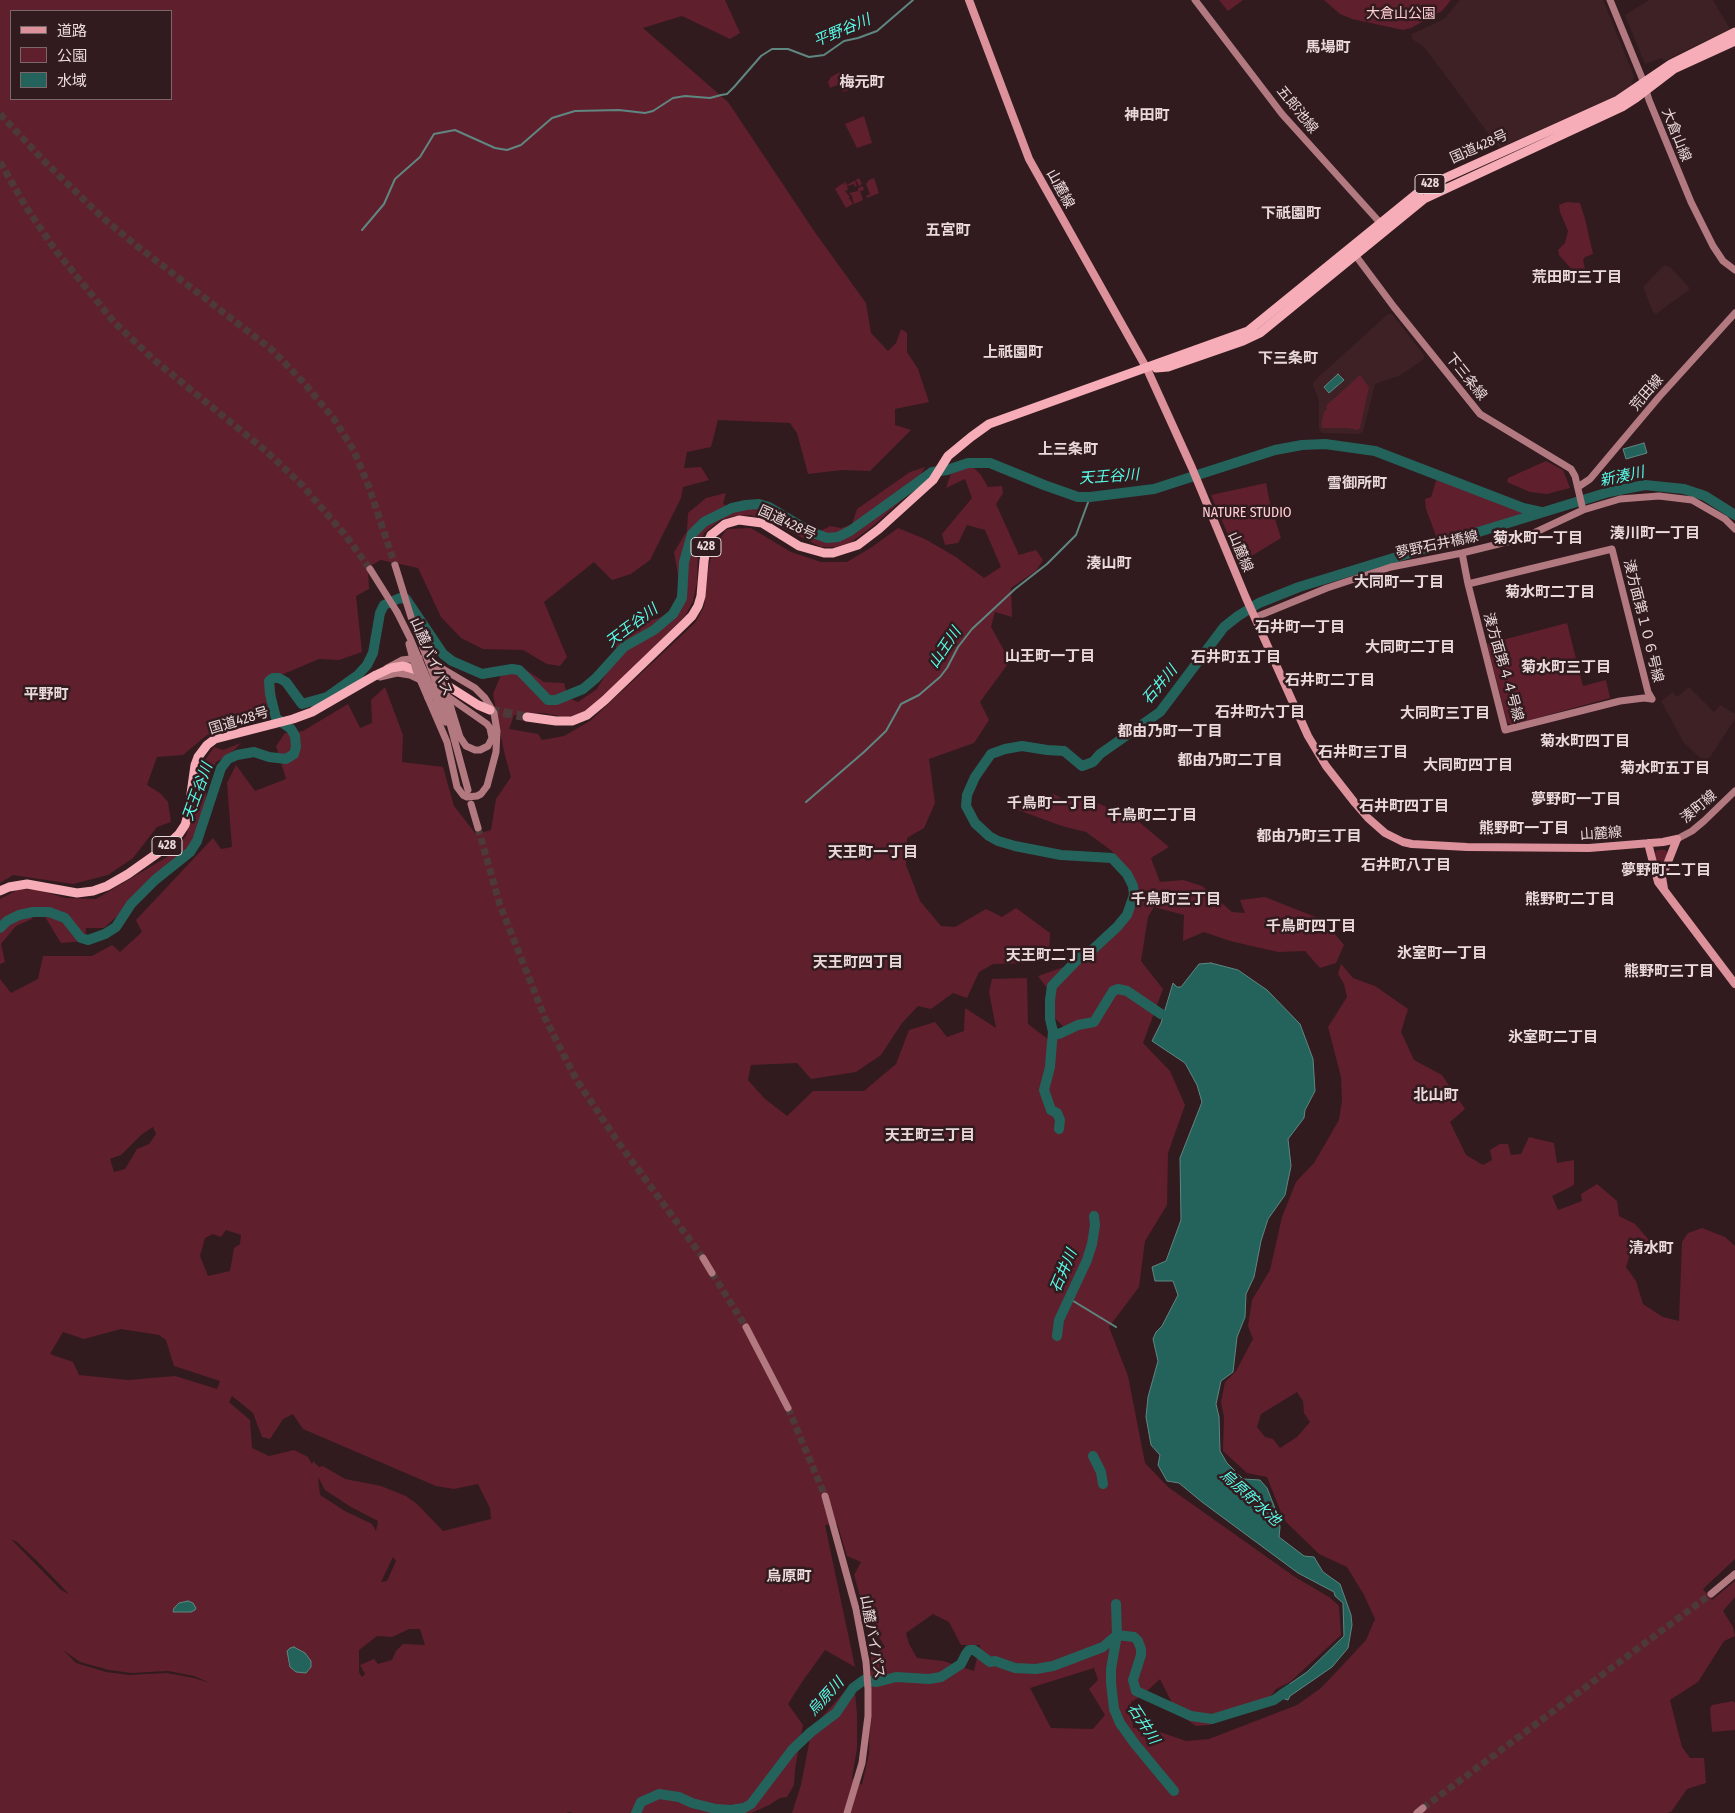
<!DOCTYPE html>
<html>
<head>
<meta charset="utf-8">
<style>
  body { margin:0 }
  #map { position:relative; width:1735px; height:1813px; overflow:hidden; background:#311b1e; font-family:"Fira Sans Condensed","Noto Sans JP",sans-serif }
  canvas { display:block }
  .legend { position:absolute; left:10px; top:10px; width:162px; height:90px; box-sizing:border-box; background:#311b1e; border:1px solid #7b676a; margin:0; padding:6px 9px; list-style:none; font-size:15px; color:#e9d9db }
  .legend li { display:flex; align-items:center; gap:10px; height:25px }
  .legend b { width:25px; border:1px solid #7b676a }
</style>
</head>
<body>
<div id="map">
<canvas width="1735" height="1813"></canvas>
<ul class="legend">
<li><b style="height:6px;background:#dc919b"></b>道路</li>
<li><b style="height:14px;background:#601f2d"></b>公園</li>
<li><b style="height:14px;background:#24635b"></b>水域</li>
</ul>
</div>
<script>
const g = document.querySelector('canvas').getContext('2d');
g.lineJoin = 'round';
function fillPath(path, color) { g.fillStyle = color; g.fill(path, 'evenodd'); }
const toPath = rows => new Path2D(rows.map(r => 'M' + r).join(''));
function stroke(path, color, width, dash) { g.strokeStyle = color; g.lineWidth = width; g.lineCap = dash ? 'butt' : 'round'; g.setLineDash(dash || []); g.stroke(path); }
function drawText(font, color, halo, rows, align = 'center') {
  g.font = font + ' "Fira Sans Condensed","Noto Sans JP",sans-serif'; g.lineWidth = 5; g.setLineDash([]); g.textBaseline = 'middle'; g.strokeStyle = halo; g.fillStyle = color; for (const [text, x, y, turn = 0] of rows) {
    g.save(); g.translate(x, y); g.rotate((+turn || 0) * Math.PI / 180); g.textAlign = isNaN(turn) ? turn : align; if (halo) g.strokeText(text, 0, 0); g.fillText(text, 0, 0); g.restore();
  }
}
fillPath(toPath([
  [1460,0,1603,0,1634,76,1632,85,1620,94,1499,148,1425,48,1412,39,1412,34,1444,19],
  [1649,0,1713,0,1730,29,1664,61,1662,58,1645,64,1625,15],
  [1664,265,1670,267,1689,287,1689,290,1656,314,1653,312,1643,287],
  [1388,314,1392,314,1424,355,1424,359,1399,376,1375,384,1363,432,1359,434,1322,433,1319,429,1319,400,1313,385,1313,382],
  [1689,687,1714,712,1720,705,1735,714,1735,719,1706,763,1684,743,1661,701,1673,692,1677,697]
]), '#3e2125');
fillPath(toPath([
  [0,0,725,0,740,33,730,39,682,16,643,28,728,102,814,231,866,303,871,333,888,351,896,343,901,329,907,333,907,352,918,369,929,402,895,409,895,425,911,430,870,471,842,470,808,474,797,433,790,423,718,420,711,447,687,452,684,468,701,467,709,480,683,487,681,498,650,560,631,574,612,580,594,562,544,602,567,657,560,666,547,664,523,650,483,649,461,638,441,617,418,568,381,560,368,567,369,589,356,596,362,652,339,660,319,659,274,678,277,709,256,720,207,735,183,755,157,757,147,785,160,793,168,802,171,822,157,827,133,858,108,875,73,884,13,875,0,883],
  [11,11,171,11,171,99,11,99],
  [1219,0,1243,0,1228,11],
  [1324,0,1451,0,1442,11,1411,28,1403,30,1352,19,1340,14],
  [840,72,849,90,843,92,840,84,830,88,828,82,831,77],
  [864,116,872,143,857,148,845,124],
  [859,178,862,184,859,186,856,180,855,181,857,186,855,187,854,184,847,186,848,190,845,191,850,197,848,199,850,199,853,204,846,208,835,189,843,183,845,186,844,182,845,181,847,185],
  [874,178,879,193,867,198,866,196,870,194,866,184,869,180],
  [863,186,864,190,860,191,863,200,854,204,852,196,849,193,858,191,858,188],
  [1567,202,1580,203,1585,219,1593,254,1585,257,1583,260,1586,273,1584,274,1575,273,1559,255,1558,250,1565,243,1568,231,1560,212,1559,205],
  [1360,375,1369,387,1360,428,1357,430,1348,428,1323,428,1321,426,1324,412,1327,409,1326,406],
  [1546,461,1563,470,1570,488,1547,494,1530,492,1507,482,1508,478],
  [960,464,971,465,981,475,988,487,1002,486,1003,493,996,504,1019,555,1036,550,1043,560,1036,571,1011,588,1012,617,995,612,991,627,1010,661,980,702,989,720,974,743,929,759,935,803,924,828,907,838,906,865,920,901,941,926,955,927,986,909,1002,917,1016,908,1050,933,1049,957,1030,963,993,964,979,972,967,998,953,993,931,1009,918,1006,902,1023,881,1055,856,1072,811,1079,797,1063,751,1065,748,1080,764,1098,787,1116,813,1091,864,1091,896,1064,909,1030,935,1022,947,1037,964,1031,965,1008,996,1028,989,992,992,979,1027,978,1028,1024,1049,1040,1063,1026,1046,1010,1047,988,1038,976,1075,963,1107,943,1127,915,1134,895,1129,872,1112,851,1086,832,1062,826,1018,810,1032,801,1054,794,1066,801,1091,800,1139,822,1169,847,1151,858,1160,882,1183,880,1202,886,1232,912,1245,913,1240,900,1265,897,1323,920,1344,945,1336,963,1320,968,1305,951,1278,952,1230,941,1204,932,1183,941,1184,915,1154,907,1148,917,1141,961,1163,989,1143,1043,1170,1071,1185,1105,1168,1153,1167,1205,1145,1241,1139,1287,1109,1327,1128,1376,1145,1463,1168,1487,1295,1577,1329,1597,1339,1606,1341,1635,1290,1682,1276,1689,1264,1706,1209,1725,1196,1726,1183,1717,1171,1701,1160,1679,1143,1695,1131,1702,1133,1728,1154,1730,1186,1741,1209,1739,1297,1705,1321,1688,1341,1667,1366,1640,1375,1619,1364,1595,1347,1567,1319,1554,1284,1520,1267,1477,1247,1473,1223,1451,1224,1417,1221,1402,1225,1382,1236,1371,1253,1339,1248,1326,1252,1300,1270,1270,1282,1217,1296,1182,1314,1163,1339,1120,1342,1100,1341,1077,1328,1027,1347,997,1344,984,1338,974,1341,964,1353,978,1375,986,1408,1009,1401,1032,1414,1060,1442,1075,1465,1109,1450,1122,1466,1155,1483,1165,1492,1160,1490,1150,1500,1144,1508,1144,1511,1155,1521,1154,1529,1137,1554,1143,1557,1163,1574,1160,1574,1185,1552,1196,1558,1210,1582,1201,1581,1194,1597,1184,1617,1201,1619,1216,1635,1224,1649,1240,1630,1254,1626,1267,1636,1281,1643,1304,1663,1317,1679,1321,1682,1242,1688,1233,1702,1228,1725,1237,1735,1246,1735,1559,1703,1589,1712,1600,1735,1581,1735,1597,1723,1611,1733,1627,1735,1636,1724,1641,1698,1682,1670,1700,1682,1747,1690,1758,1704,1758,1706,1783,1687,1789,1671,1812,1666,1813,792,1813,801,1785,812,1728,854,1681,857,1714,857,1748,852,1778,862,1785,869,1754,871,1657,885,1647,866,1617,854,1575,861,1562,847,1556,837,1523,825,1525,855,1667,825,1650,802,1682,788,1704,803,1725,795,1769,794,1785,787,1797,780,1798,769,1805,751,1813,573,1813,569,1812,567,1813,0,1813,0,979,11,993,38,979,43,956,92,956,112,945,120,952,142,932,136,920,213,838,221,849,232,847,227,783,236,765,255,791,286,779,276,746,285,733,303,731,348,704,360,728,372,723,371,700,385,687,403,735,402,762,443,767,454,806,476,834,491,830,496,799,511,777,504,752,493,694,503,670,519,665,544,682,564,683,568,698,578,702,597,689,619,652,609,637,633,626,659,618,675,608,679,581,674,552,687,531,688,513,706,498,726,493,723,504,737,509,760,500,817,533,830,526,841,528,852,524,857,509,910,472,925,467,912,491,874,525,850,543,835,547,821,547,764,519,750,515,734,516,720,520,704,533,698,552,697,582,693,601,685,616,598,703,580,714,565,717,543,713,514,715,509,729,538,734,542,740,564,736,590,721,695,623,704,607,708,571,713,548,727,529,751,528,791,552,821,562,847,562,872,547,898,528,925,539,956,557,984,578,1001,567,985,530,967,525,958,543,945,545,942,534,972,498,965,479,946,488,951,473],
  [153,1127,156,1134,149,1144,137,1149,125,1169,114,1172,110,1159,121,1155,141,1135],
  [226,1230,241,1235,240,1244,234,1248,230,1271,208,1276,200,1256,205,1238,213,1234,221,1237],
  [121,1329,159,1335,166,1340,174,1366,220,1381,217,1389,175,1376,128,1380,79,1375,73,1362,50,1354,63,1332,84,1339],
  [1297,1392,1303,1401,1304,1413,1310,1422,1297,1437,1280,1448,1273,1439,1265,1437,1257,1427,1261,1414],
  [232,1396,253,1413,262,1437,270,1439,283,1419,293,1414,303,1429,436,1486,454,1489,478,1484,490,1508,491,1519,443,1531,417,1504,406,1496,381,1486,345,1479,323,1466,319,1467,313,1461,312,1464,308,1457,294,1450,269,1456,252,1448,250,1420,229,1402],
  [318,1477,325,1490,351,1507,378,1521,376,1531,372,1524,345,1511,320,1495],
  [11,1539,17,1542,38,1562,69,1594,61,1590],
  [393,1557,396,1561,387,1581,381,1582],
  [933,1614,949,1622,961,1645,980,1645,974,1671,943,1661,917,1658,909,1644,906,1633],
  [409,1629,420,1629,425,1645,403,1644,396,1651,392,1660,378,1664,374,1659,360,1665,365,1674,362,1677,359,1672,359,1650,377,1636,392,1637],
  [63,1650,80,1662,109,1670,131,1673,168,1671,194,1676,210,1683,194,1678,167,1673,129,1675,106,1672,76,1663],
  [1094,1668,1098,1680,1089,1689,1105,1715,1093,1729,1051,1728,1030,1688],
  [1437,478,1529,512,1438,541,1426,509,1425,499,1431,497],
  [1266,483,1270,503,1281,538,1240,563,1211,495],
  [1567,623,1583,686,1606,680,1610,698,1511,725,1507,722,1487,644],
  [241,743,229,755,216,762,208,779,203,819,194,849,164,870,124,910,104,928,86,928,85,941,61,943,44,915,32,909,32,919,16,926,1,944,5,962,0,964,0,899,19,889,39,890,65,898,96,899,167,857,186,836,192,816,196,786,203,763,214,747,223,750],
  [1658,850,1665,850,1667,852,1667,855,1662,864,1660,865,1657,864,1655,854,1656,851],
  [1733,1701,1735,1703,1735,1730,1712,1732,1710,1708,1712,1705]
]), '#601f2d');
const water = toPath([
  [1338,374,1344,380,1329,393,1324,387,1338,374],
  [1644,443,1647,453,1626,459,1623,449,1644,443],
  [1211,963,1238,970,1267,990,1300,1024,1313,1059,1315,1091,1305,1110,1304,1118,1288,1139,1291,1166,1285,1195,1268,1219,1261,1241,1254,1277,1246,1294,1245,1317,1237,1337,1233,1372,1221,1381,1216,1404,1219,1417,1220,1451,1227,1463,1243,1479,1260,1480,1267,1488,1278,1516,1280,1527,1279,1537,1304,1556,1314,1557,1323,1572,1340,1584,1351,1615,1352,1625,1348,1648,1332,1667,1290,1696,1288,1700,1279,1697,1278,1692,1307,1672,1344,1636,1343,1603,1335,1596,1334,1592,1298,1573,1202,1502,1179,1483,1167,1481,1158,1465,1160,1455,1151,1445,1146,1417,1148,1397,1158,1361,1153,1339,1156,1332,1162,1326,1178,1295,1173,1281,1155,1281,1152,1267,1166,1261,1181,1220,1180,1158,1202,1102,1197,1085,1185,1063,1152,1041,1161,1023,1173,983,1177,987,1181,987,1199,964,1211,963],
  [188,1601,193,1603,196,1608,195,1610,191,1612,173,1612,174,1608,179,1603,188,1601],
  [294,1647,305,1653,311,1661,311,1667,306,1673,296,1672,290,1667,287,1651,290,1648,294,1647]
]);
fillPath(water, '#24635b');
stroke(water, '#5f8681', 1);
stroke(toPath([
  [362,230,384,204,395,179,420,157,434,134,455,130,495,148,507,150,521,145,552,118,575,111,619,110,645,113,653,111,673,98,685,96,710,98,721,95,727,94,734,87,761,56,772,49,788,49,809,57,824,55,844,41,858,38,877,31,913,0],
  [806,802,864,752,886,731,901,704,919,695,940,677,947,668,958,647,972,629,1015,589,1047,564,1076,535,1090,497],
  [1070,1299,1116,1327]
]), '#5f8681', 2);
stroke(toPath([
  [0,928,7,921,19,915,33,912,49,912,65,918,81,938,88,940,105,934,116,927,131,904,155,880,190,852,197,841,221,768,228,759,237,755,254,752,269,757,286,759,294,754,296,747,295,736,291,729,276,718,270,694,269,681,273,678,279,678,286,682,302,704,327,697,358,675,367,665,373,653,380,613,384,605,400,598,406,599,443,654,452,661,482,674,512,669,519,670,548,700,556,700,583,689,596,678,624,647,654,630,673,614,682,598,684,562,692,534,704,522,732,508,746,505,759,504,769,507,811,532,827,538,838,537,850,531,932,472,947,470,968,463,990,463,1044,485,1078,497,1090,497,1154,489,1275,450,1302,445,1325,444,1375,451,1523,508,1541,512],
  [1053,1032,1059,1034,1078,1025,1094,1022,1113,991,1118,989,1127,991,1161,1014],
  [1059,1129,1060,1120,1057,1113,1051,1110,1044,1090,1050,1067,1051,1054,1053,1032,1050,1019,1050,1000,1052,986,1079,958,1090,952,1117,927,1127,915,1134,895,1133,886,1127,874,1112,858,1061,855,1015,846,998,841,989,836,975,823,966,806,967,795,975,777,991,754,1005,749,1022,746,1047,750,1064,751,1082,766,1093,762,1100,754,1160,712,1224,627,1238,616,1259,603,1299,587,1609,492,1645,485,1684,489,1705,496,1735,515],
  [1057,1336,1059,1320,1087,1260,1092,1244,1095,1225,1094,1216],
  [1093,1456,1101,1472,1103,1484],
  [1116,1604,1117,1635,1111,1669,1111,1683,1114,1709,1120,1723,1135,1744,1174,1791],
  [1117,1635,1134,1637,1138,1641,1141,1649,1141,1655,1133,1680,1136,1691,1191,1716,1212,1719,1274,1700,1290,1689],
  [636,1813,641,1802,659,1794,679,1797,692,1803,716,1809,731,1810,744,1808,751,1804,792,1750,811,1732,836,1713,853,1688,864,1680,877,1682,896,1677,929,1679,941,1677,961,1664,966,1654,969,1650,974,1650,990,1662,995,1661,1015,1668,1036,1669,1053,1666,1103,1647,1117,1635]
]), '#24635b', 10);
stroke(toPath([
  [0,114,45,162,103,218,137,246,271,349,304,383,334,419,354,451,369,487,395,565],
  [0,162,26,207,56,251,114,322,153,359,266,451,302,485,346,536,370,569],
  [478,828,500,905,545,1018,576,1079,618,1142,703,1258],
  [712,1273,746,1327],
  [788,1408,825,1496],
  [1423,1808,1711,1594]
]), '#4d383a', 7, [7, 3.5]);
stroke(toPath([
  [490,710,527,717]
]), '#4d383a', 9, [9, 4.5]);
stroke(toPath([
  [1195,0,1282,114,1383,226],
  [1610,0,1642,78,1649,100,1691,202,1713,246,1723,261,1735,270],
  [1353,252,1394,307,1480,414,1571,469,1575,476,1583,510],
  [1578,487,1590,479,1659,397,1735,313],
  [1462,553,1468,584,1505,730,1620,701,1644,698,1652,699],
  [370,569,397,612],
  [1468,584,1612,549,1648,692,1652,699],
  [1256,617,1327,588,1391,567,1462,553,1523,538,1583,510,1620,499,1659,496,1692,500,1725,519,1735,529],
  [387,668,402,660,419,658],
  [380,677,397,673,410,675,423,681],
  [444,694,487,724,490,728,492,738,488,746,480,750,475,750,466,746,460,737,451,708],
  [428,698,447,742,457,787,463,795,467,797,477,796,481,794,487,786,496,752,497,731,494,713,485,698,475,688,431,662],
  [437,702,446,722],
  [445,705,468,790],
  [471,804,478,828],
  [1677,839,1692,831,1704,821,1735,791],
  [703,1258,712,1273],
  [746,1327,788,1408],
  [825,1496,856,1609,866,1662,868,1689,868,1716,862,1763,847,1813],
  [1711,1594,1735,1574],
  [1417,1813,1423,1808]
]), '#b37981', 7);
stroke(toPath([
  [969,0,1029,159,1147,369,1192,468,1246,598,1308,736,1326,766,1355,803,1368,818,1385,833,1403,842,1412,844,1467,847,1589,848,1663,842,1677,839],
  [1648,843,1658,882,1735,984],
  [1664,889,1662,877,1677,839]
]), '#dc919b', 8);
stroke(toPath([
  [1156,368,1168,367,1243,341,1260,333,1424,199,1622,107,1636,98,1674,69,1735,41],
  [437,679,478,705,490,710],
  [527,717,556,721,572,721,587,715,605,700,684,624,692,616,698,606,701,596,704,561,707,544,711,535,725,524,739,520,762,523,799,546,824,553,833,553,858,545,879,529,933,480,948,456,971,437,989,424,1248,331,1425,187,1618,100,1671,64,1735,32],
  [0,891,9,887,27,884,77,893,93,891,107,886,128,874,162,850,179,834,185,825,188,815,195,765,198,757,207,745,215,739,293,719,312,712,376,675,391,668,403,666,423,672]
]), '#f6adb7', 9);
stroke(toPath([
  [395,565,411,617,445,705],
  [397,612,410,638,437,702],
  [409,644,416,670,428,698],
  [430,655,440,676,451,708]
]), '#b37981', 7);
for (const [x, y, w] of [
  [1430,184,30],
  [706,547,30],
  [167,846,30]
]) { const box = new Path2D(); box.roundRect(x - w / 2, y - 9.5, w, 19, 4); g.fillStyle = '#311b1e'; g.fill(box); stroke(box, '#e9d9db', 1); }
drawText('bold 12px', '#e9d9db', null, [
  ["428",1430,184],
  ["428",706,547],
  ["428",167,846]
]);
drawText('14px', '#fdcdd2', '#311b1e', [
  ["大倉山公園",1401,14],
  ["NATURE STUDIO",1247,513]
]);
drawText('14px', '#e9d9db', '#311b1e', [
  ["五郎池線",1297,110,51],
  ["大倉山線",1676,135,68],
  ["国道428号",1479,147,-24],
  ["山麓線",1060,189,61],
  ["下三条線",1466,377,51],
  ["荒田線",1647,393,-49],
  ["国道428号",787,523,25],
  ["夢野石井橋線",1437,545,-12],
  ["山麓線",1240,552,67],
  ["湊方面第１０６号線",1643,621,76],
  ["山麓バイパス",431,657,66],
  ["湊方面第４４号線",1503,667,74],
  ["国道428号",239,721,-17],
  ["湊町線",1699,807,-40],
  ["山麓線",1601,834,-4],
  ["山麓バイパス",872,1637,80]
]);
drawText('italic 15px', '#56fce9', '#311b1e', [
  ["平野谷川",842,31,-23],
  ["天王谷川",1109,477,-4],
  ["新湊川",1622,477,-12],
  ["天王谷川",632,626,-37],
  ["山王川",945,648,-56],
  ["石井川",1160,685,-50],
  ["天王谷川",198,792,-70],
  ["石井川",1064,1271,-67],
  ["烏原貯水池",1250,1498,42],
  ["烏原川",826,1697,-48],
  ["石井川",1143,1724,57]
]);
drawText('bold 15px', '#e9d9db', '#311b1e', [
  ["馬場町",1328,48],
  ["梅元町",862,83],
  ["神田町",1147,116],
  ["下祇園町",1291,214],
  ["五宮町",948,231],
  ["荒田町三丁目",1577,278],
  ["上祇園町",1013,353],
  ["下三条町",1288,359],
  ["上三条町",1068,450],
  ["雪御所町",1357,484],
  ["湊川町一丁目",1655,534],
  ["菊水町一丁目",1538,539],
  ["湊山町",1109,564],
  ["大同町一丁目",1399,583],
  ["菊水町二丁目",1550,593],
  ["石井町一丁目",1300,628],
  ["大同町二丁目",1410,648],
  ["山王町一丁目",1050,657],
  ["石井町五丁目",1236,658],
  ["菊水町三丁目",1566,668],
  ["石井町二丁目",1330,681],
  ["平野町",46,695],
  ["石井町六丁目",1260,713],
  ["大同町三丁目",1445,714],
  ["都由乃町一丁目",1170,732],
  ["菊水町四丁目",1585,742],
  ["石井町三丁目",1363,753],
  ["都由乃町二丁目",1230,761],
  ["大同町四丁目",1468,766],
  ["菊水町五丁目",1665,769],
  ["夢野町一丁目",1576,800],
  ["千鳥町一丁目",1052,804],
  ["石井町四丁目",1404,807],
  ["千鳥町二丁目",1152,816],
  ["熊野町一丁目",1524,829],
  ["都由乃町三丁目",1309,837],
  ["天王町一丁目",873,853],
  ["石井町八丁目",1406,866],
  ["夢野町二丁目",1666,871],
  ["千鳥町三丁目",1176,900],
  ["熊野町二丁目",1570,900],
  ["千鳥町四丁目",1311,927],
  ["氷室町一丁目",1442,954],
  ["天王町二丁目",1051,956],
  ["天王町四丁目",858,963],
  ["熊野町三丁目",1669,972],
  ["氷室町二丁目",1553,1038],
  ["北山町",1436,1096],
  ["天王町三丁目",930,1136],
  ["清水町",1651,1249],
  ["烏原町",789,1577]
]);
</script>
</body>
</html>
